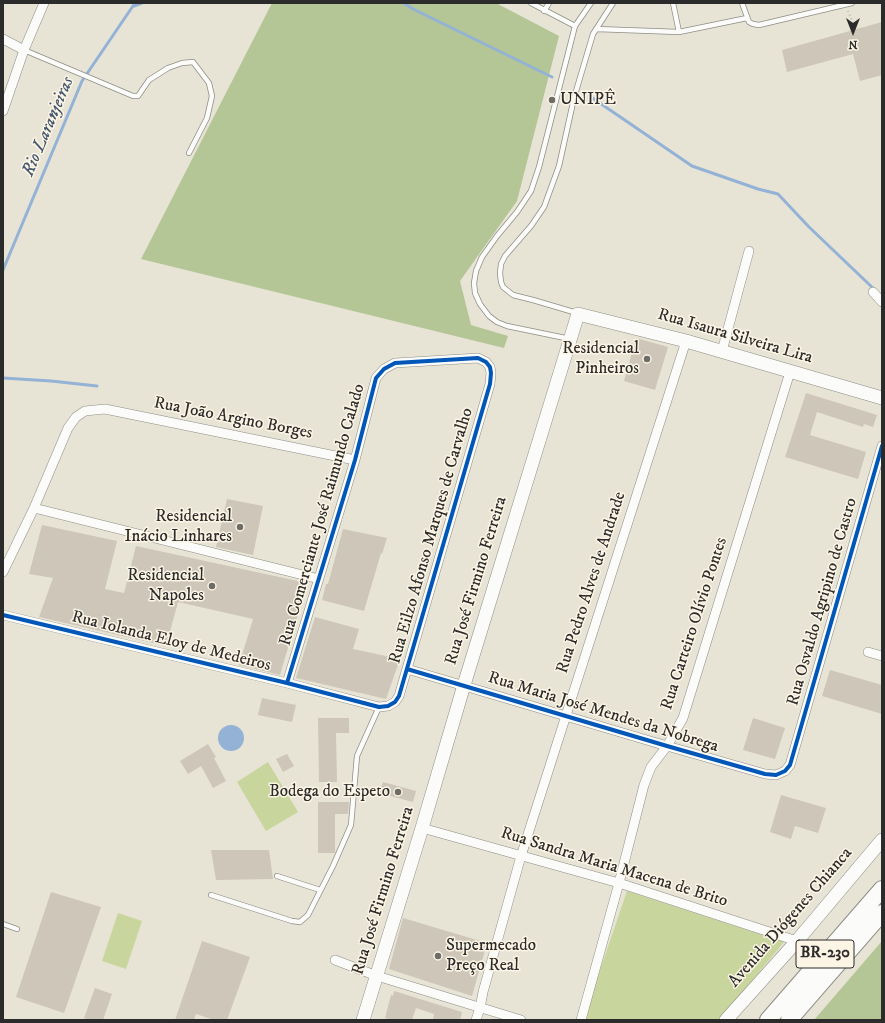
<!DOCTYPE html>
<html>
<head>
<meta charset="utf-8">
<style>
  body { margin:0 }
  #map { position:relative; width:885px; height:1023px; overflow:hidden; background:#e7e4d5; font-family:"IM FELL DW Pica",serif }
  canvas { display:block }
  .frame { position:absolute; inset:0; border:4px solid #2b2b2b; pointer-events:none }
  .north { position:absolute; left:833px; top:12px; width:40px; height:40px; -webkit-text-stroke:3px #fcf5e5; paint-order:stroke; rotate:180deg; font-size:11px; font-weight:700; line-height:16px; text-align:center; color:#2b2b2b }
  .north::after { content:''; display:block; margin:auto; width:14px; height:18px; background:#2b2b2b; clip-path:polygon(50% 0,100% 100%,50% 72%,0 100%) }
</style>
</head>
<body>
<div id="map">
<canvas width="885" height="1023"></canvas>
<div class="frame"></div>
<div class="north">N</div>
</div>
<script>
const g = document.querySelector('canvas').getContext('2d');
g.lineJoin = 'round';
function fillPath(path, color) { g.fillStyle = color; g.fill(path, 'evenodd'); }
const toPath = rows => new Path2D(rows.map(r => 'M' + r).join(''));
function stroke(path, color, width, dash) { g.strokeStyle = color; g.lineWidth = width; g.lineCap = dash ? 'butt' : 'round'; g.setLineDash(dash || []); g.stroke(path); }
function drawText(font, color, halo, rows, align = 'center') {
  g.font = font + ' "IM FELL DW Pica",serif'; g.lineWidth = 3; g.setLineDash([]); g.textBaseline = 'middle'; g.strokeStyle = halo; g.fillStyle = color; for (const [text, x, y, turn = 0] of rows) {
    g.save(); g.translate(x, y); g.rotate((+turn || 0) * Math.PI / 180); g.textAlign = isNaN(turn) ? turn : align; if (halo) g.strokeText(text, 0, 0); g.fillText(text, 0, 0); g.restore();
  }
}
fillPath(toPath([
  [268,762,298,812,266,831,237,782],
  [627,891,784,942,719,1020,583,1020],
  [118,913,142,921,126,969,102,961]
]), '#c8d59c');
fillPath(toPath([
  [272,3,496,3,559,36,517,201,460,281,471,325,508,336,504,348,141,259],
  [882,941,882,1020,814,1020]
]), '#b4c695');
fillPath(toPath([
  '218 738a13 13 0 1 1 26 0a13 13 0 1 1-26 0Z'
]), '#93b2d6');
stroke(toPath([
  [404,3,413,9,552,77],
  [134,6,142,3],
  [591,97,692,166,758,189,778,194,809,227,875,290],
  [3,270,82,81,135,3],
  [3,378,51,381,97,386]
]), '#93b2d6', 3);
fillPath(toPath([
  [882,22,882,75,860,81,853,54,787,72,782,50],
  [636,338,668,347,655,390,624,381],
  [806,393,877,415,873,427,864,424,863,427,817,412,810,435,866,452,858,479,785,457],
  [227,499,263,506,253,555,216,547],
  [42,525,117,541,105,589,124,593,136,546,307,583,280,675,239,665,253,619,178,602,166,646,39,617,53,578,29,574],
  [343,529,387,538,382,554,381,553,364,611,322,600,326,584,328,584],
  [315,617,359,629,353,649,400,659,386,699,296,678],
  [830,670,882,685,882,714,822,696],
  [262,698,296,705,292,722,258,715],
  [318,718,349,718,349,733,336,733,337,782,319,782],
  [753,718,785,728,775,759,743,750],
  [208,744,216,757,214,758,226,781,213,788,201,766,188,774,180,761],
  [287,754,294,766,283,772,276,759],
  [383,782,416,791,413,802,379,793],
  [781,795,826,808,818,833,795,826,791,839,770,832],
  [318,802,349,802,348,814,335,814,335,853,318,853],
  [211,850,269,850,273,879,216,880],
  [51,892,101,907,64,1013,16,997],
  [403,918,487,943,472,996,389,969],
  [202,941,250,957,227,1020,214,1020,196,1014,194,1020,175,1020],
  [95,988,112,994,103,1020,89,1020,84,1018],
  [394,991,462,1012,460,1020,433,1020,434,1014,416,1008,412,1020,392,1020,385,1018,391,995,393,996]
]), '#cec6b8');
const service = toPath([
  [531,3,575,26],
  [673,3,679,32],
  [742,3,749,22,753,24,759,25,852,3],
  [544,11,549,3],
  [596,29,679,32,747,18],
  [24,50,133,96,138,96,149,80,168,68,182,63,193,62,209,83,212,96,207,118,189,153],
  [577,313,533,300,513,295,503,287,501,282,500,273,501,264,505,256,531,226,544,207,559,166,574,98,593,34,613,3],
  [570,339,507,326,497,322,489,316,480,304,475,293,474,283,476,271,482,257,497,236,517,212,531,191,539,167,575,26,591,3],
  [277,876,320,890],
  [211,895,292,921,300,922,308,915,333,866,351,825,357,756,379,707],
  [3,924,17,929]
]);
const minor = toPath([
  [3,39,24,50],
  [3,111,24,50,44,3],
  [873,292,882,302],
  [722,351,749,251],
  [34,508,319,579],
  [3,572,34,508,68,428,76,417,85,411,105,409,355,460],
  [3,615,287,683,379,707,388,706,395,702,399,696,490,384,491,373,490,367,486,362,478,358,395,363,384,369,376,378,355,460,287,683],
  [868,652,882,656],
  [407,669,667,746,765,774,776,775,785,771,790,765,882,446],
  [422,828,619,883,797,941],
  [335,960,377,976,521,1020],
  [476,1020,480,1008,483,992,521,856,686,341],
  [581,1020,619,883,644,785,651,767,667,746,683,718,790,372]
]);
const secondary = toPath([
  [363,1020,422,828,464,685,578,314,686,341,882,398],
  [726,1020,797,941,882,840]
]);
const trunk = toPath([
  [768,1020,882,889],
  [789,1020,882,913]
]);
stroke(service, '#8e8d86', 6);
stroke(minor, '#8e8d86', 10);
stroke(secondary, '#8e8d86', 14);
stroke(trunk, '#8e8d86', 18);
stroke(toPath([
  [848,11,854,26]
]), '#bcbcba', 2, [1, 3]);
stroke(service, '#fbfbf9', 4.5);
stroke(minor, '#fbfbf9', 9);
stroke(secondary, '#fbfbf9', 13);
stroke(trunk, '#fbfbf9', 16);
stroke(toPath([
  [3,615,287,683,379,707,388,706,395,702,399,696,490,384,491,373,490,367,486,362,478,358,395,363,384,369,376,378,355,460,287,683],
  [407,669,667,746,765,774,776,775,785,771,790,765,882,446]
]), '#0057b8', 4);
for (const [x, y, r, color] of [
  [552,100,4,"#6d6c66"],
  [647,359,4,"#6d6c66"],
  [240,527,4,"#6d6c66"],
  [212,586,4,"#6d6c66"],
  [398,792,4,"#6d6c66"],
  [438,956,4,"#6d6c66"]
]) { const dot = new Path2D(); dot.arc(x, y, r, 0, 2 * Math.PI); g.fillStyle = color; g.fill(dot); stroke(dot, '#fcf5e5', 1.5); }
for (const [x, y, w] of [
  [825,954,58]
]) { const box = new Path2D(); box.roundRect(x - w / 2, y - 14, w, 28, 3); g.fillStyle = '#fcf5e5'; g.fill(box); stroke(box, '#2b2b2b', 1); }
drawText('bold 16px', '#2b2b2b', null, [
  ["BR-230",825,954]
]);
drawText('17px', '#2b2b2b', '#fcf5e5', [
  ["UNIPÊ",560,100,"left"],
  ["Residencial",639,349],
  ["Pinheiros",639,369],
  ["Residencial",232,517],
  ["Inácio Linhares",232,537],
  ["Residencial",204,576],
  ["Napoles",204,596],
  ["Bodega do Espeto",390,792],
  ["Supermecado",446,946,"left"],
  ["Preço Real",446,966,"left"]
], 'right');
drawText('17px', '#2b2b2b', '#fcf5e5', [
  ["Rua Isaura Silveira Lira",735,337,16],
  ["Rua João Argino Borges",233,419,11],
  ["Rua Comerciante José Raimundo Calado",323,515,-74],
  ["Rua Eilzo Afonso Marques de Carvalho",432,536,-74],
  ["Rua José Firmino Ferreira",477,581,-73],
  ["Rua Pedro Alves de Andrade",592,583,-72],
  ["Rua Osvaldo Agripino de Castro",823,602,-74],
  ["Rua Carteiro Olívio Pontes",695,624,-72],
  ["Rua Iolanda Eloy de Medeiros",171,642,14],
  ["Rua Maria José Mendes da Nobrega",603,713,17],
  ["Rua Sandra Maria Macena de Brito",614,868,17],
  ["Rua José Firmino Ferreira",384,891,-73],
  ["Avenida Diógenes Chianca",791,918,-49]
]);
drawText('italic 18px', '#465870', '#fcf5e5', [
  ["Rio Laranjeiras",49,127,-67]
]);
</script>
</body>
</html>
